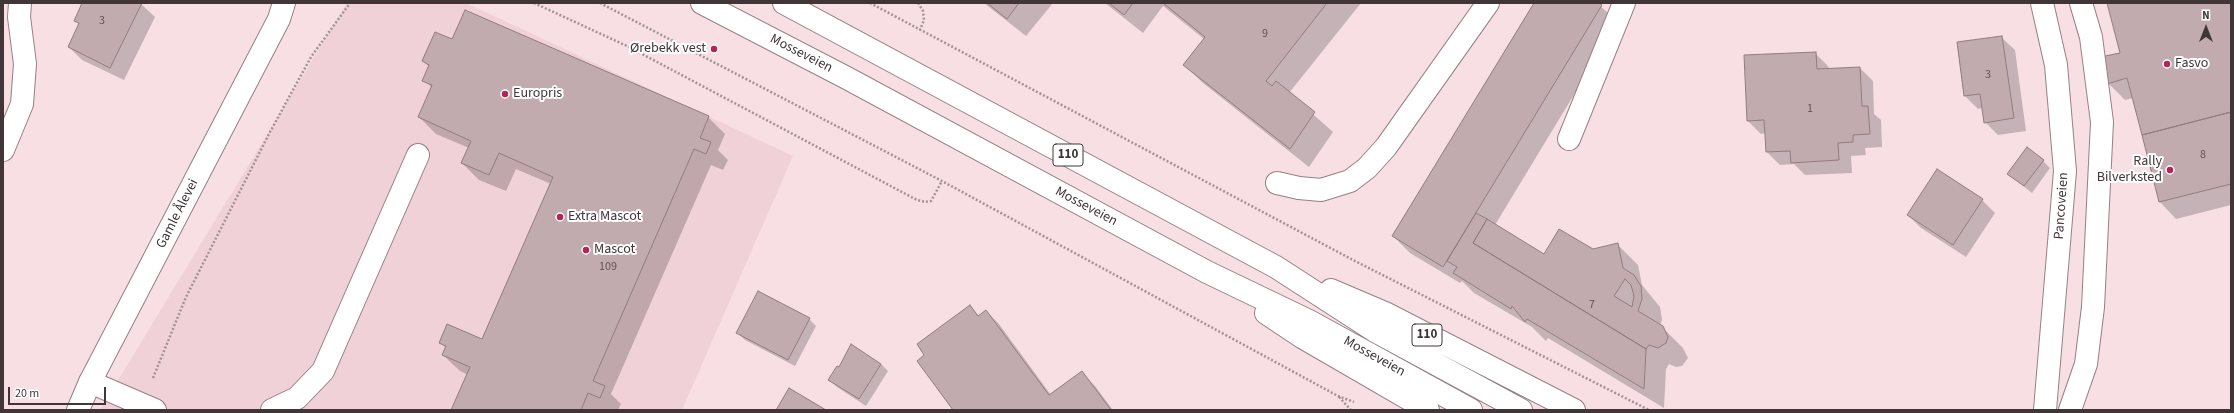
<!DOCTYPE html>
<html>
<head>
<meta charset="utf-8">
<style>
  body { margin:0 }
  #map { position:relative; width:2234px; height:413px; overflow:hidden; background:#f7dfe4; font-family:"Source Sans 3",sans-serif }
  canvas { display:block }
  .frame { position:absolute; inset:0; border:4px solid #403638; pointer-events:none }
  .north { position:absolute; left:2186px; top:8px; width:40px; height:40px; -webkit-text-stroke:3px #fff; paint-order:stroke; rotate:0deg; font-size:11px; font-weight:700; line-height:16px; text-align:center; color:#403638 }
  .north::after { content:''; display:block; margin:auto; width:14px; height:18px; background:#403638; clip-path:polygon(50% 0,100% 100%,50% 72%,0 100%) }
  .scale { position:absolute; left:8px; top:387px; width:98px; height:18px; box-sizing:border-box; border:2px solid #403638; border-top:0; padding-left:5px; font-size:12px; line-height:14px; white-space:nowrap; color:#403638; -webkit-text-stroke:3px #fff; paint-order:stroke }
</style>
</head>
<body>
<div id="map">
<canvas width="2234" height="413"></canvas>
<div class="frame"></div>
<div class="north">N</div>
<div class="scale">20 m</div>
</div>
<script>
const g = document.querySelector('canvas').getContext('2d');
g.lineJoin = 'round';
function fillPath(path, color) { g.fillStyle = color; g.fill(path, 'evenodd'); }
const toPath = rows => new Path2D(rows.map(r => 'M' + r).join(''));
function stroke(path, color, width, dash) { g.strokeStyle = color; g.lineWidth = width; g.lineCap = dash ? 'butt' : 'round'; g.setLineDash(dash || []); g.stroke(path); }
function drawText(font, color, halo, rows, align = 'center') {
  g.font = font + ' "Source Sans 3",sans-serif'; g.lineWidth = 4; g.setLineDash([]); g.textBaseline = 'middle'; g.strokeStyle = halo; g.fillStyle = color; for (const [text, x, y, turn = 0] of rows) {
    g.save(); g.translate(x, y); g.rotate((+turn || 0) * Math.PI / 180); g.textAlign = isNaN(turn) ? turn : align; if (halo) g.strokeText(text, 0, 0); g.fillText(text, 0, 0); g.restore();
  }
}
fillPath(toPath([
  [347,3,466,3,793,156,682,410,100,410]
]), '#f1d1d8');
fillPath(toPath([
  [84,3,140,3,155,17,124,80,82,60,69,47,80,25,75,21],
  [984,3,1053,3,1026,36],
  [1105,3,1361,3,1289,93,1333,132,1309,167,1203,83,1184,65,1204,39,1163,6,1143,33],
  [1535,3,1597,3,1618,22,1495,225,1545,255,1592,250,1618,245,1638,265,1642,285,1660,307,1662,320,1660,325,1683,348,1688,358,1682,366,1676,367,1669,364,1666,369,1664,408,1548,338,1546,341,1532,327,1474,293,1462,281,1460,283,1410,253,1393,236],
  [2108,3,2231,3,2231,205,2176,219,2160,202,2133,98,2125,100,2108,83,2121,53],
  [2001,37,2015,50,2026,131,1998,135,1985,122,1983,108,1978,109,1965,96,1958,43],
  [452,41,708,117,725,134,718,150,728,160,723,170,711,165,611,394,621,404,618,410,453,410,468,375,460,371,443,355,446,348,440,342,483,341,551,184,516,169,506,191,479,180,462,163,469,148,436,134,419,117,432,88,424,80,429,67,424,61],
  [1815,53,1828,66,1829,69,1860,68,1873,81,1874,114,1881,120,1882,147,1865,148,1866,155,1851,156,1852,173,1805,175,1794,164,1780,165,1767,152,1766,133,1761,134,1748,121],
  [2043,161,2050,168,2032,193,2008,174],
  [1982,200,1995,213,1966,257,1921,228,1908,215],
  [970,307,979,316,986,311,999,324,1051,395,1082,373,1095,386,1113,410,954,410,926,356],
  [809,319,816,326,795,366,745,340,738,333],
  [881,364,888,371,866,406,837,387,830,380]
]), '#0003');
const building = toPath([
  [82,3,142,3,110,68,68,47,79,23,74,21,82,3],
  [987,3,1019,3,1007,19,987,3],
  [1109,3,1133,3,1124,15,1109,3],
  [1163,3,1327,3,1266,81,1272,86,1276,81,1315,112,1290,149,1183,65,1205,37,1163,3],
  [1534,3,1599,3,1602,5,1443,267,1392,236,1534,3],
  [2107,3,2231,3,2231,112,2142,135,2127,78,2107,84,2100,57,2120,53,2107,3],
  [465,10,709,116,700,138,711,142,706,154,694,149,593,381,605,386,600,398,588,393,581,410,451,410,470,367,442,355,446,346,439,343,447,324,482,339,553,177,499,153,489,175,461,163,471,141,418,117,432,85,422,81,429,65,422,61,435,32,452,39,465,10],
  [2002,36,2014,118,1984,123,1980,94,1964,96,1957,42,2002,36],
  [1816,52,1817,69,1860,67,1862,106,1868,106,1870,134,1853,135,1853,142,1838,143,1839,160,1791,163,1790,151,1766,152,1764,120,1747,121,1744,55,1816,52],
  [2231,112,2231,184,2159,202,2142,135,2231,112],
  [2027,147,2044,160,2024,186,2007,174,2027,147],
  [1937,169,1983,199,1953,245,1907,215,1937,169],
  [1476,213,1487,219,1473,243,1646,349,1644,389,1527,319,1525,322,1512,306,1511,309,1453,273,1457,267,1447,261,1476,213],
  [1487,219,1544,254,1559,229,1593,249,1618,243,1623,268,1634,275,1641,286,1642,299,1638,311,1663,326,1668,337,1666,343,1658,348,1649,345,1646,349,1473,243,1487,219],
  [1625,279,1631,285,1634,296,1632,307,1614,296,1625,279],
  [758,291,810,318,788,360,736,333,758,291],
  [970,305,978,316,986,310,1049,395,1082,371,1111,410,953,410,917,361,924,355,917,344,970,305],
  [851,344,881,364,859,399,828,380,837,366,839,367,851,344],
  [789,388,826,410,776,410,789,388]
]);
fillPath(building, '#c1abaf');
stroke(building, '#917c80', 1);
const minor = toPath([
  [2042,3,2056,65,2065,171,2045,410],
  [1569,139,1624,3],
  [3,150,22,104,25,64,19,17,20,3],
  [1277,183,1299,188,1321,190,1350,181,1367,168,1386,147,1488,3],
  [90,382,155,410],
  [272,410,297,398,323,371,418,155],
  [2070,410,2086,364,2093,307,2102,122,2091,37,2081,3]
]);
const major = toPath([
  [78,410,90,382,279,19,284,3]
]);
const highway = toPath([
  [702,3,845,77,1207,272,1309,321,1471,410],
  [784,3,1276,267,1375,331,1521,410],
  [1331,290,1385,313,1574,410],
  [1266,313,1302,337,1428,410]
]);
stroke(minor, '#968085', 24);
stroke(major, '#968085', 24);
stroke(highway, '#968085', 24);
stroke(toPath([
  [534,3,627,46,917,200,925,202,931,201,942,181],
  [600,3,942,181,1338,396,1354,402],
  [870,3,1353,260,1649,410],
  [918,3,923,11,924,20,920,30],
  [153,378,186,297,270,132,311,57,350,3],
  [1339,397,1351,410]
]), '#a39295', 2.5, [2, 2]);
stroke(minor, '#fff', 22);
stroke(major, '#fff', 22);
stroke(highway, '#fff', 22);
for (const [x, y, r, color] of [
  [714,49,4,"#b32559"],
  [2167,64,4,"#b32559"],
  [505,94,4,"#b32559"],
  [2170,170,4,"#b32559"],
  [560,217,4,"#b32559"],
  [586,250,4,"#b32559"]
]) { const dot = new Path2D(); dot.arc(x, y, r, 0, 2 * Math.PI); g.fillStyle = color; g.fill(dot); stroke(dot, '#fff', 1.5); }
drawText('12px', '#605356', null, [
  ["3",102,21],
  ["9",1265,34],
  ["3",1988,75],
  ["1",1810,109],
  ["8",2203,155],
  ["109",608,267],
  ["7",1592,305]
]);
for (const [x, y, w] of [
  [1068,155,30],
  [1427,335,30]
]) { const box = new Path2D(); box.roundRect(x - w / 2, y - 11, w, 22, 3); g.fillStyle = '#fff'; g.fill(box); stroke(box, '#403638', 1); }
drawText('bold 13px', '#403638', null, [
  ["110",1068,155],
  ["110",1427,335]
]);
drawText('14px', '#403638', '#fff', [
  ["Ørebekk vest",706,49,"right"],
  ["Fasvo",2175,64],
  ["Europris",513,94],
  ["Rally",2162,162,"right"],
  ["Bilverksted",2162,178,"right"],
  ["Extra Mascot",568,217],
  ["Mascot",594,250]
], 'left');
drawText('14px', '#403638', '#fff', [
  ["Mosseveien",801,54,27],
  ["Pancoveien",2062,206,-86],
  ["Mosseveien",1086,207,28],
  ["Gamle Ålevei",178,214,-63],
  ["Mosseveien",1374,357,29]
]);
</script>
</body>
</html>
